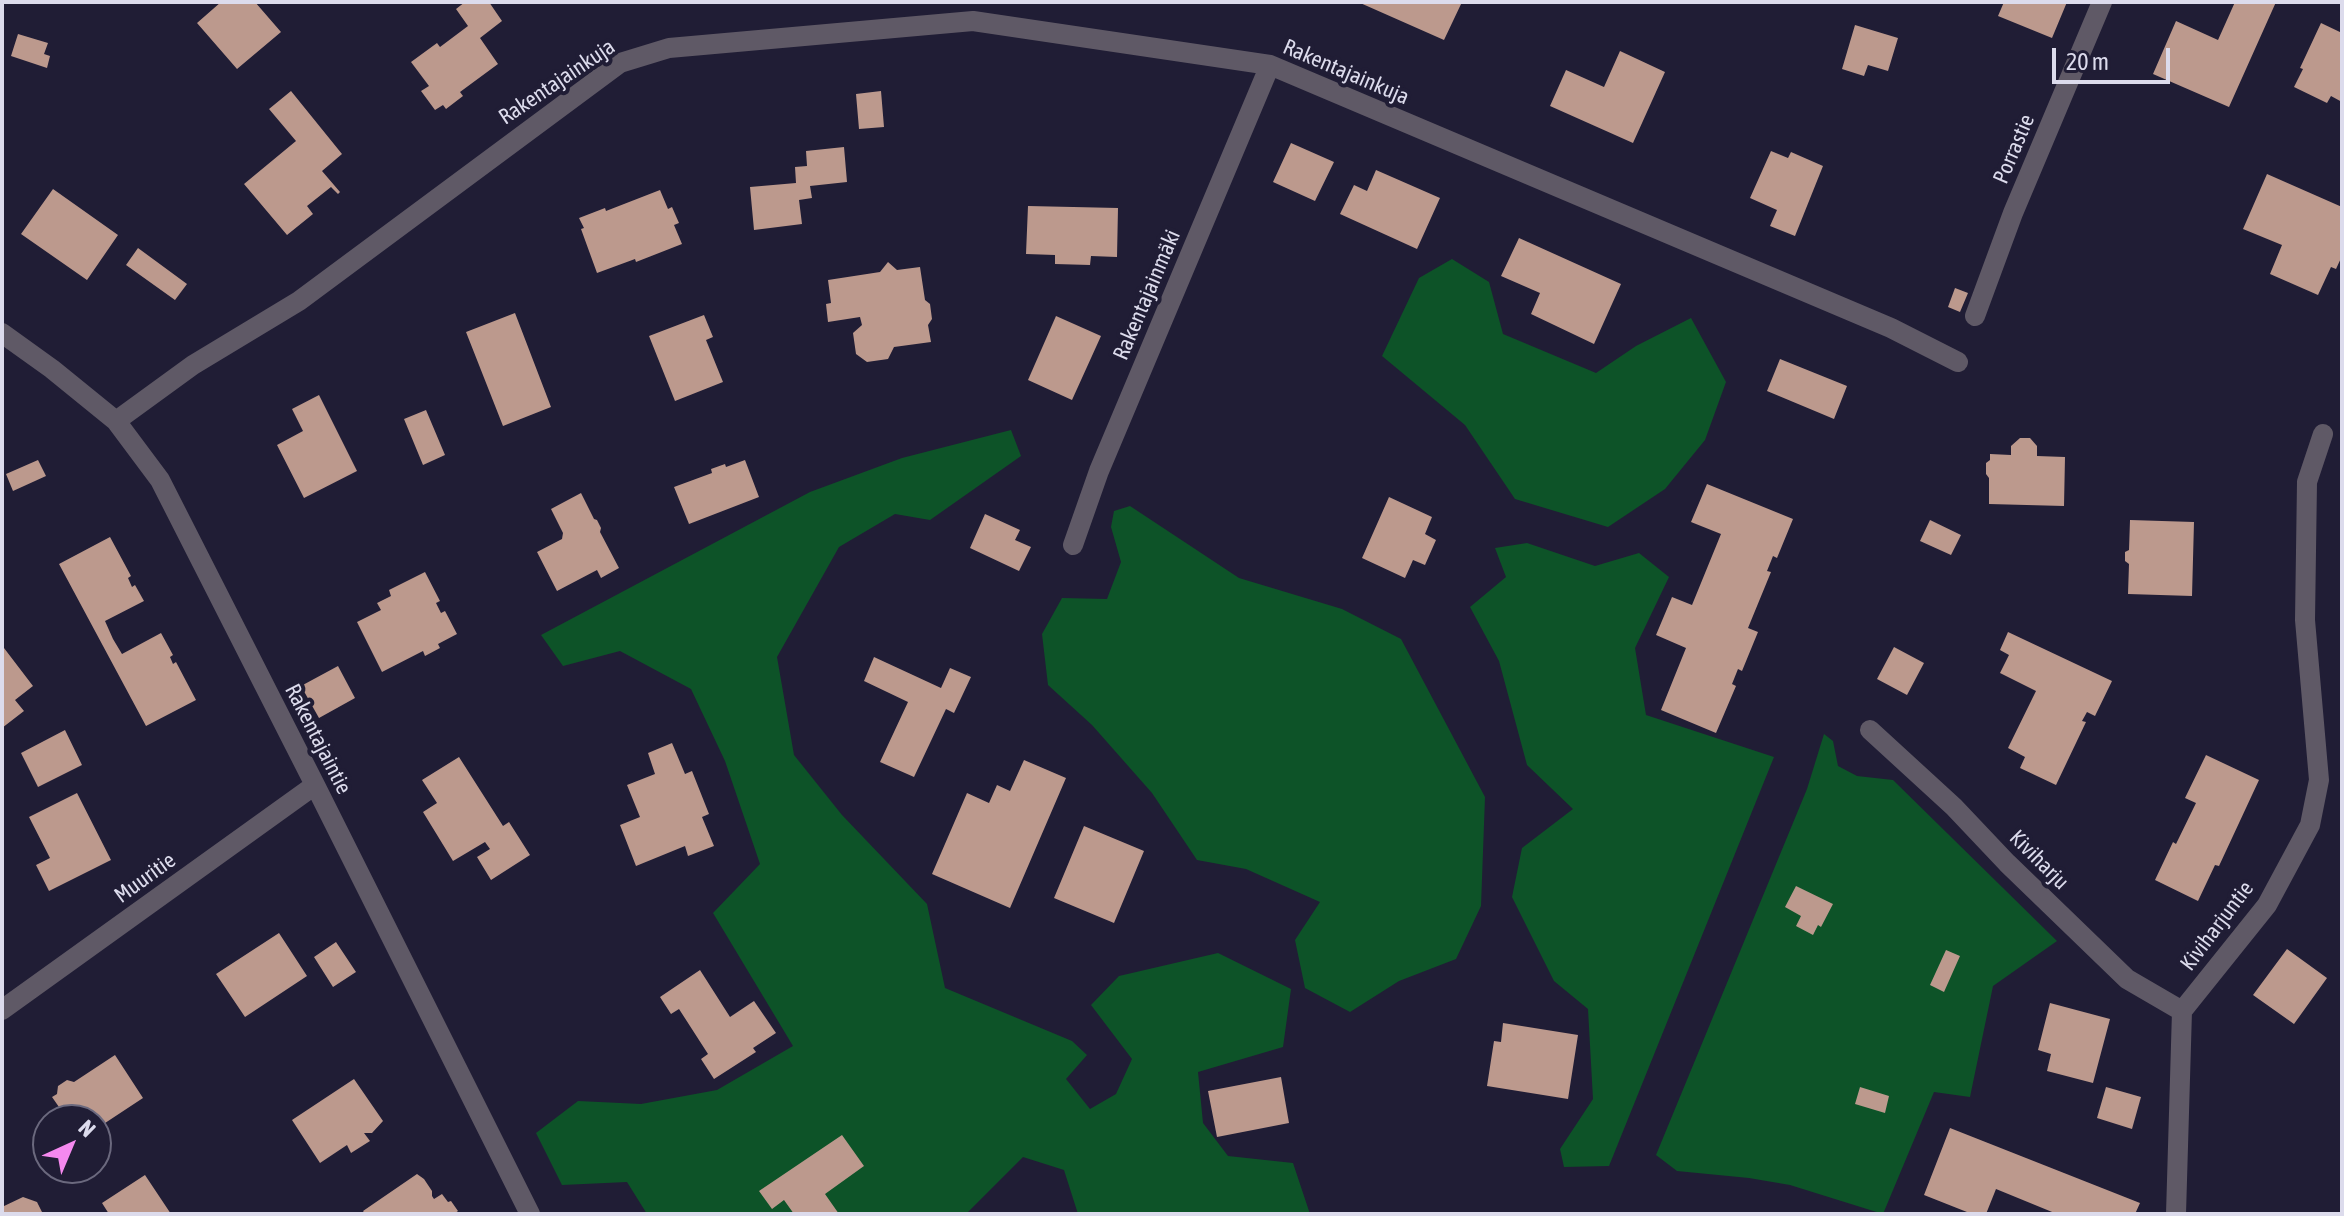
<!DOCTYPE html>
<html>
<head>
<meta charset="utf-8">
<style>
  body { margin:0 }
  #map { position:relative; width:2344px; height:1216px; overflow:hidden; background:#201d35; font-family:"Asap Condensed",sans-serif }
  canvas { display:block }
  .frame { position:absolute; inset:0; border:4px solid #dcdbec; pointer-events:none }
  .north { position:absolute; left:32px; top:1104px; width:80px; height:80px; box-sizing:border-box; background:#201d35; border:2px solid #6b697e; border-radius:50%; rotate:44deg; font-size:22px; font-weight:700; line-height:32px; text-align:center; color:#dcdbec }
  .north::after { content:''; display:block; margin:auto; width:28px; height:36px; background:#f589ef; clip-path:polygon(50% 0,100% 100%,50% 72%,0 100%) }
  .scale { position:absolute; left:2052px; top:48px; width:118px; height:36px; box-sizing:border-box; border:4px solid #dcdbec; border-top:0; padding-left:10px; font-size:24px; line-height:28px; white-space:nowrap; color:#dcdbec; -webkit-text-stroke:6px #201d35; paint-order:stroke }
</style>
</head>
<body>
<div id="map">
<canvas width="2344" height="1216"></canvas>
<div class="frame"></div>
<div class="north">N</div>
<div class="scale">20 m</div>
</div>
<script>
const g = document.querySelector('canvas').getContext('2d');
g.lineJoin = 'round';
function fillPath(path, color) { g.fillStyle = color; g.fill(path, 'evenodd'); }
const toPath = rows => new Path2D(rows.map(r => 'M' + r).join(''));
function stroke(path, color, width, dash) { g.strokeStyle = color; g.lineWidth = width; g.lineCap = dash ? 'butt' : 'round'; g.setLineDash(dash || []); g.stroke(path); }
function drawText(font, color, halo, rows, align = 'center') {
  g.font = font + ' "Asap Condensed",sans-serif'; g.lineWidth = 8; g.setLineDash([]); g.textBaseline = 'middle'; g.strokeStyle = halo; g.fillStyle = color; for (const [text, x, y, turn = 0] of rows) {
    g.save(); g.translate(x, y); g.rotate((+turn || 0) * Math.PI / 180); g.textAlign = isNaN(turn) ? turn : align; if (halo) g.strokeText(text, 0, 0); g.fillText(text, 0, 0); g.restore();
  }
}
fillPath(toPath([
  [1452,259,1489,282,1503,334,1596,373,1636,346,1691,318,1726,382,1705,440,1665,489,1608,527,1515,499,1465,425,1382,356,1419,278],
  [1011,430,1021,456,930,520,895,514,839,547,777,657,794,755,842,815,927,904,945,988,1072,1041,1087,1055,1066,1079,1090,1109,1116,1094,1132,1059,1091,1005,1119,976,1218,953,1291,989,1283,1047,1198,1072,1203,1123,1228,1156,1293,1163,1310,1214,1078,1214,1064,1170,1023,1157,966,1214,647,1214,627,1182,562,1185,536,1133,578,1101,641,1104,717,1090,793,1046,713,913,760,864,725,761,691,689,620,651,563,666,541,635,810,492,902,458],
  [1130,506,1239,578,1342,609,1401,639,1485,797,1481,906,1456,959,1399,981,1350,1012,1305,988,1295,940,1320,902,1246,869,1197,860,1152,793,1092,725,1048,685,1042,634,1062,598,1107,599,1121,562,1111,527,1114,511],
  [1527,543,1595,566,1639,553,1669,577,1635,648,1646,715,1774,757,1609,1166,1564,1167,1560,1149,1593,1099,1588,1009,1554,981,1512,897,1522,848,1573,809,1527,765,1499,661,1470,607,1506,577,1495,548],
  [1824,734,1833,741,1838,766,1857,776,1893,780,2057,941,1993,986,1970,1097,1934,1092,1883,1214,1790,1185,1749,1178,1677,1171,1656,1155,1807,789]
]), '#0d5328');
fillPath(toPath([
  [221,2,255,2,281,32,237,69,197,23],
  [465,2,489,2,502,21,480,38,498,64,460,92,463,96,446,109,443,105,435,110,421,91,429,86,411,62,437,43,440,47,468,26,456,9],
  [1358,2,1462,2,1444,40],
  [2004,2,2067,2,2052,38,1998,16],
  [2235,2,2276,2,2229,107,2153,74,2176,21,2218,40],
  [2321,23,2342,33,2342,102,2331,96,2327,103,2294,87,2303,69,2300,68],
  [1855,25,1898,38,1888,71,1868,65,1864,76,1842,69],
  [18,34,48,43,44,54,50,56,47,68,11,56],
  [1620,51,1665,72,1633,143,1550,106,1566,70,1604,87],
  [291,91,342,154,322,171,340,192,338,194,331,187,307,206,313,214,287,235,244,184,296,141,269,109],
  [881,91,884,127,859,129,856,94],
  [1291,143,1334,162,1315,201,1273,182],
  [844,147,847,182,810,186,812,198,799,200,802,224,754,230,750,187,796,183,795,167,807,166,806,151],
  [1771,151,1788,158,1791,152,1823,166,1795,236,1770,226,1777,210,1750,198],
  [1376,170,1440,198,1417,249,1340,214,1354,185,1367,191],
  [2267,174,2342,207,2342,256,2336,269,2331,267,2318,295,2270,274,2282,245,2243,229],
  [53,189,118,235,87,280,21,234],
  [660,190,668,209,672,207,679,223,674,225,682,244,636,262,635,259,597,273,581,229,584,228,579,218,605,208,606,211],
  [1028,206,1118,208,1117,257,1091,256,1090,265,1055,264,1055,255,1026,254],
  [1519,238,1621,284,1594,344,1531,314,1540,293,1501,276],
  [138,248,187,284,175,300,126,265],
  [888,262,897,270,920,267,925,300,930,304,932,319,928,325,931,342,894,347,888,359,867,362,856,354,853,333,862,325,860,317,828,322,826,304,831,303,828,280,880,272],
  [1955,288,1968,293,1960,312,1948,307],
  [515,313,551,407,503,426,466,332],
  [704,315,713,337,706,340,723,382,675,401,649,336],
  [1056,316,1101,336,1072,400,1028,380],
  [1780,359,1847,386,1834,419,1767,391],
  [319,395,357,471,304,498,277,445,303,431,292,409],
  [426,410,445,455,423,465,404,419],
  [2020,438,2030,438,2037,446,2037,456,2065,457,2064,506,1989,504,1989,478,1986,474,1986,463,1990,460,1990,454,2011,455,2011,446],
  [38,460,46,476,13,491,6,474],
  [745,460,759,497,689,524,674,487,712,473,711,469,725,464,726,467],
  [1707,484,1793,519,1777,558,1773,556,1767,571,1771,572,1748,628,1758,632,1742,671,1738,669,1732,684,1736,686,1716,733,1661,710,1686,648,1656,635,1672,597,1692,605,1721,534,1691,522],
  [581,493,594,519,597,520,601,528,600,532,619,568,601,578,597,570,557,591,537,552,562,539,563,533,551,509],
  [1389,497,1432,517,1425,534,1436,540,1425,565,1413,560,1405,578,1362,558],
  [985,514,1020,530,1015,540,1031,547,1019,571,970,548],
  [1930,520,1961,535,1951,555,1920,541],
  [2130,520,2194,522,2192,596,2128,594,2129,564,2125,561,2125,552,2129,550],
  [110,537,131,576,128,578,132,587,135,585,144,601,105,621,113,639,122,654,161,633,173,655,170,657,173,664,176,662,196,700,146,726,59,564],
  [425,572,440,601,436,603,441,613,445,611,457,634,438,644,440,648,425,656,423,651,382,672,357,622,381,610,377,603,391,596,389,590],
  [2008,632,2112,681,2095,716,2087,712,2082,721,2086,722,2056,785,2020,768,2025,757,2008,748,2036,691,2000,673,2009,655,2000,650],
  [1894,647,1924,663,1907,695,1877,679],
  [4,648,33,686,15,700,24,711,2,728,2,649],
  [874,657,941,688,950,668,971,677,954,713,946,709,914,777,880,762,908,702,864,681],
  [338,666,355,698,319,718,301,686],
  [65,730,82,765,38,787,21,753],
  [672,743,685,774,692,771,709,814,702,817,714,846,688,856,685,846,636,866,620,825,640,817,627,785,655,774,648,753],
  [2206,755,2259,780,2219,866,2215,865,2198,901,2155,880,2173,842,2176,844,2196,803,2185,798],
  [459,757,503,826,509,822,530,855,491,880,477,857,490,849,485,842,453,861,423,812,437,803,422,780],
  [1024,760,1066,778,1010,908,932,874,967,793,989,803,997,785,1010,791],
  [77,793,111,860,49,891,36,865,50,858,29,817],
  [1084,826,1144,851,1114,923,1054,898],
  [1796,886,1833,904,1821,927,1818,925,1813,935,1796,926,1801,916,1785,907],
  [279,933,307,976,245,1017,216,974],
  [336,942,356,972,333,987,314,957],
  [2287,949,2327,978,2294,1024,2253,995],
  [1946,950,1960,956,1944,992,1930,985],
  [700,970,730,1017,754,1001,776,1033,753,1048,756,1052,714,1079,701,1059,708,1054,679,1009,671,1014,660,997],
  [2050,1003,2110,1019,2093,1083,2047,1071,2051,1054,2038,1050],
  [1503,1023,1578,1035,1568,1099,1487,1086,1494,1041,1501,1042],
  [115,1055,143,1098,96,1129,96,1120,68,1120,52,1097,57,1094,58,1086,67,1080,74,1082],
  [1281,1077,1289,1123,1217,1137,1208,1091],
  [354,1079,383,1121,372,1133,364,1133,370,1141,351,1153,347,1145,320,1163,292,1120],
  [1860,1087,1889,1096,1885,1113,1855,1104],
  [2106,1087,2141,1097,2132,1129,2097,1118],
  [1950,1128,2140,1203,2135,1214,2057,1214,1996,1189,1986,1214,1972,1214,1924,1195],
  [842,1135,864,1166,825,1194,839,1214,794,1214,784,1200,772,1209,759,1191],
  [417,1174,424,1179,432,1191,432,1196,434,1199,442,1194,448,1202,451,1201,458,1211,454,1214,365,1214,363,1211],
  [145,1175,171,1214,109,1214,102,1203],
  [23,1197,37,1202,43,1214,2,1214,2,1207]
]), '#bc998d');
stroke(toPath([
  [1975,316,2013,213,2102,2],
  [2,333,52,369,116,421,160,480,315,785,530,1214],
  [116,421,193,365,299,301,620,63,669,48,973,21,1270,65,1891,328,1958,362],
  [1073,545,1099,471,1270,65],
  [1870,730,1954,807,2007,863,2127,979,2182,1011],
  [2,1010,315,785],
  [2176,1214,2182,1011,2267,905,2310,825,2319,780,2305,620,2307,482,2323,434]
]), '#5f5966', 20);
drawText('22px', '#dcdbec', '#201d35', [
  ["Rakentajainkuja",1346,72,23],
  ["Rakentajainkuja",557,82,-34],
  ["Porrastie",2014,149,-67],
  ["Rakentajainmäki",1147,295,-67],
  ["Rakentajaintie",318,739,63],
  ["Kiviharju",2039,860,45],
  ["Muuritie",145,878,-36],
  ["Kiviharjuntie",2217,926,-53]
]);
</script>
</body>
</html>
